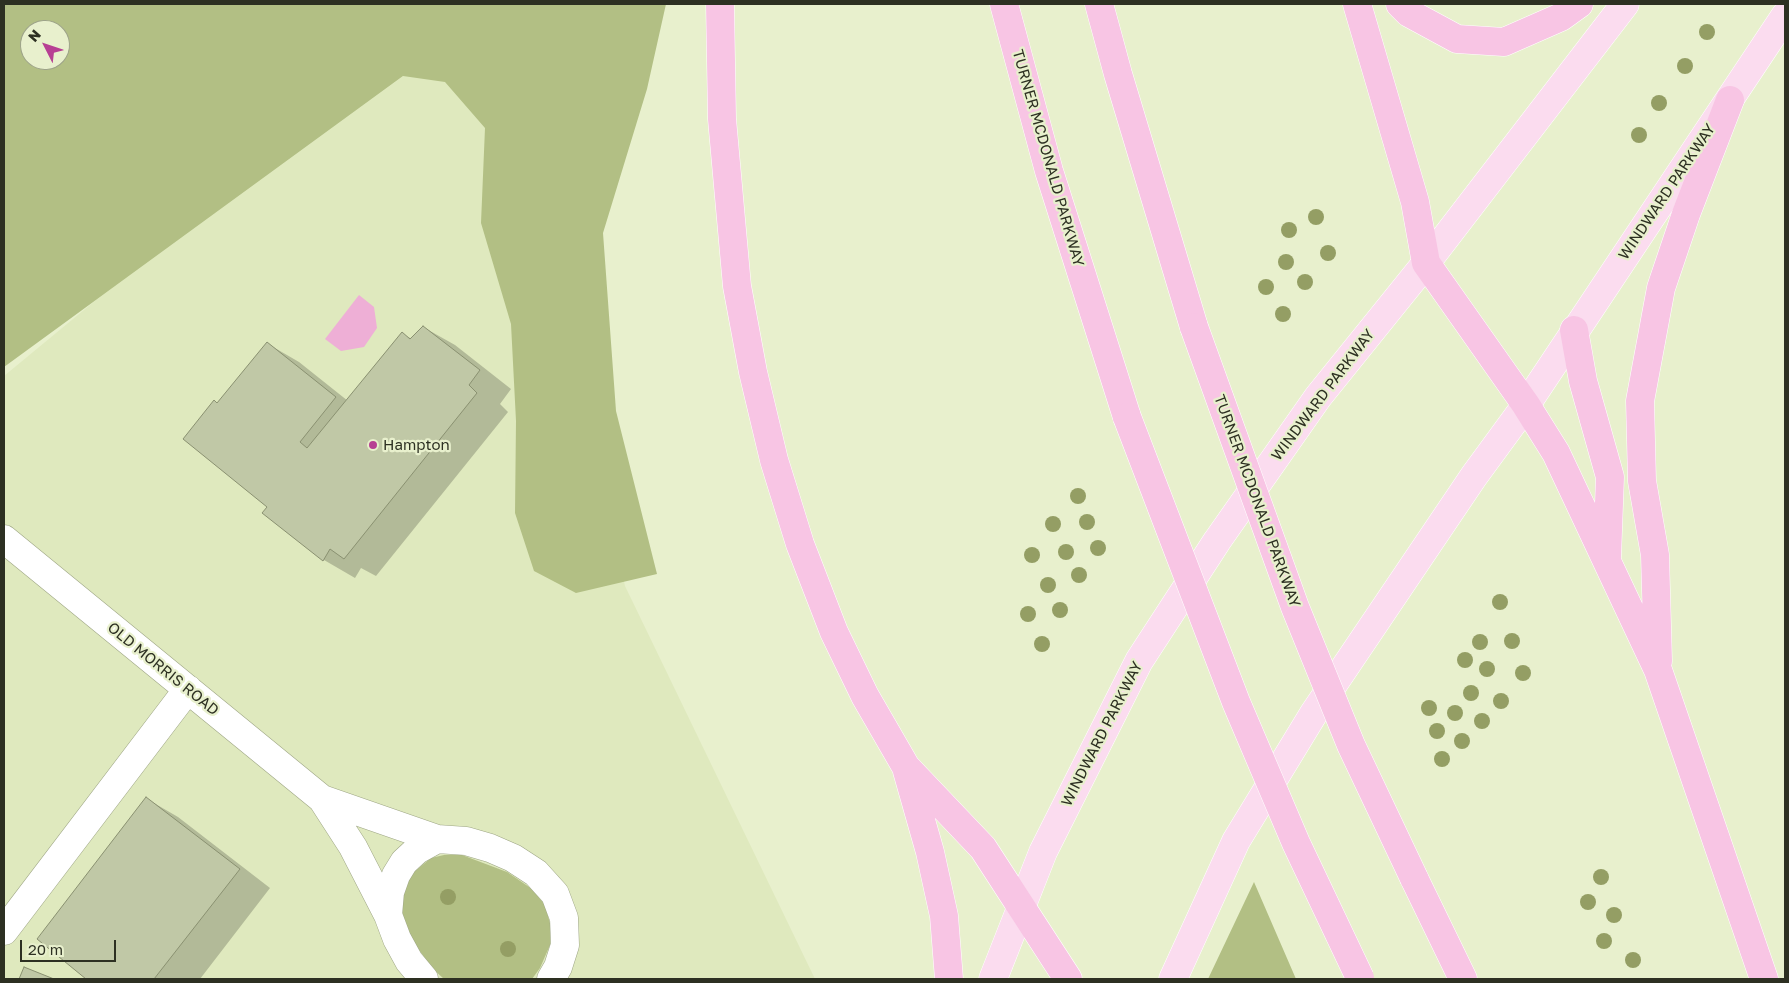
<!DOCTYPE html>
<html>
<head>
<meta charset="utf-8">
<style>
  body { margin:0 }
  #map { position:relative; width:1789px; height:983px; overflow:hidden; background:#e8f0cd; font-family:"Golos Text",sans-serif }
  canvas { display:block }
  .frame { position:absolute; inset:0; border:5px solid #2d3022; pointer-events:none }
  .north { position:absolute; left:20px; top:20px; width:50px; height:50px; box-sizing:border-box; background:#e8f0cd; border:1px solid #9da389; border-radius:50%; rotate:311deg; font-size:14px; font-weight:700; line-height:20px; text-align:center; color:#2d3022 }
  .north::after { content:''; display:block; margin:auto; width:18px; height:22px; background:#b73f93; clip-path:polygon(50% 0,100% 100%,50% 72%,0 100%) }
  .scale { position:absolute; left:20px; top:940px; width:96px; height:22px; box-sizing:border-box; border:2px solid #2d3022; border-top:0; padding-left:6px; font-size:15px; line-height:18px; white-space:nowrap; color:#2d3022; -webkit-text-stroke:4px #e8f0cd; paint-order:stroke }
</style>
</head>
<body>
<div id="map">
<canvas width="1789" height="983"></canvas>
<div class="frame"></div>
<div class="north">N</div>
<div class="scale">20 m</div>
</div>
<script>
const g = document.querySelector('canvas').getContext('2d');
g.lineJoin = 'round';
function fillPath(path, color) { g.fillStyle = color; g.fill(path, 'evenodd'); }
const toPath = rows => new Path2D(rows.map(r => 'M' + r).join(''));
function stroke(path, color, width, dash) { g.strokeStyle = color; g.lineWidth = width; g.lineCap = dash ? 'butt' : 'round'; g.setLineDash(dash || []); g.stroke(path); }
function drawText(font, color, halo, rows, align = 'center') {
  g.font = font + ' "Golos Text",sans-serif'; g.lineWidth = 4.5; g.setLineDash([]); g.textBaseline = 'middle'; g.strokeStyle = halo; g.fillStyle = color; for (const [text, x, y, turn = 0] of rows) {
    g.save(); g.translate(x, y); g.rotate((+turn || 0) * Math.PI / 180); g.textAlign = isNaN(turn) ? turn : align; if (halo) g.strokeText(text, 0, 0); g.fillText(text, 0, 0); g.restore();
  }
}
fillPath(toPath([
  [502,4,556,278,625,586,815,979,4,979,4,376,96,300]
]), '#dfe9be');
fillPath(toPath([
  [4,4,666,4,647,89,603,233,616,411,657,574,576,593,534,571,515,513,516,421,511,324,481,223,485,128,445,82,403,76,4,367],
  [30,30,60,30,60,60,30,60],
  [444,855,462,855,507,872,532,889,545,905,551,927,550,945,540,968,532,979,444,979,432,968,412,940,404,921,401,904,408,877,431,858],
  [1254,882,1296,979,1208,979]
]), '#b2bf84');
fillPath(toPath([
  [359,295,374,307,377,328,364,347,341,351,325,339]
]), '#eeafd6');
fillPath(toPath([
  [423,327,455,345,511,389,500,404,508,412,376,576,361,568,355,578,324,560,263,513,269,507,217,404,268,344,299,362,348,401,403,334,412,339],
  [147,799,178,817,270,888,200,979,87,979]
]), '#0003');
const building = toPath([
  [423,326,480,370,469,385,477,393,344,559,330,549,323,561,262,513,267,507,183,439,214,400,217,403,267,342,336,397,300,442,307,448,402,332,410,339,423,326],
  [146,797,240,869,154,979,86,979,37,939,146,797],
  [24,967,54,979,19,979,24,967]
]);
fillPath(building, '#c0c8a6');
stroke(building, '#8a9171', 1);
const minor = toPath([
  [4,539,322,799,353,847,388,915],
  [322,799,437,839,466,841,490,848,513,858,536,873,555,894,564,918,565,945,558,967,551,979],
  [4,931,188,689],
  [424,979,409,961,397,939,388,915,390,892,396,875,404,862,417,850,437,839]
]);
const major = toPath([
  [993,979,1043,852,1139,661,1217,541,1318,397,1426,263,1625,4],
  [1173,979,1236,841,1314,713,1474,476,1526,405,1785,16]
]);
const highway = toPath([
  [720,4,722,119,737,286,753,372,774,460,800,544,834,632,865,696,906,767,983,848,1068,979],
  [1004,4,1049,171,1127,417],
  [1099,4,1118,74,1194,327],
  [1357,4,1415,202,1426,263,1526,405,1556,453,1658,670,1764,979],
  [1400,4,1409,13,1457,39,1504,42,1561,17,1579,4],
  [1574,330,1583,381,1610,477,1607,557],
  [1658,661,1655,555,1642,481,1640,401,1661,288,1686,214,1730,100],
  [907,771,930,852,944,916,949,979],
  [1414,878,1463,979]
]);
stroke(minor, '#9ea685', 29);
stroke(major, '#fff', 29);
stroke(highway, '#fff', 29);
stroke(minor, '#fff', 28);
stroke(major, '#fbdcef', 28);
stroke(highway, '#f8c5e4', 28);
const highwayBridge = toPath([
  [1194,327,1295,607,1351,745,1414,878],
  [1127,417,1236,702,1296,843,1360,978]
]);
stroke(highwayBridge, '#fff', 29, []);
stroke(highwayBridge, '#f8c5e4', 28);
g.fillStyle = '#949e64';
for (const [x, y] of [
  [1707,32],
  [1685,66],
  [1659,103],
  [1639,135],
  [1316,217],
  [1289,230],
  [1328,253],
  [1286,262],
  [1305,282],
  [1266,287],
  [1283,314],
  [1078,496],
  [1087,522],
  [1053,524],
  [1098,548],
  [1066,552],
  [1032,555],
  [1079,575],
  [1048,585],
  [1500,602],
  [1060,610],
  [1028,614],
  [1512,641],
  [1480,642],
  [1042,644],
  [1465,660],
  [1487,669],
  [1523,673],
  [1471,693],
  [1501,701],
  [1429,708],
  [1455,713],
  [1482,721],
  [1437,731],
  [1462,741],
  [1442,759],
  [1601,877],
  [448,897],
  [1588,902],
  [1614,915],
  [1604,941],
  [508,949],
  [1633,960]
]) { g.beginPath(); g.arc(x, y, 8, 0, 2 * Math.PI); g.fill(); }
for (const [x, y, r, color] of [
  [373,445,5,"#b73f93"]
]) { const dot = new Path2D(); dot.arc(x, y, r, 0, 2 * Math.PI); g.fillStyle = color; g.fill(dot); stroke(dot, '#e8f0cd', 2); }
drawText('15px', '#2d3022', '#e8f0cd', [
  ["TURNER MCDONALD PARKWAY",1048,158,74],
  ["WINDWARD PARKWAY",1667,192,-56],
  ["WINDWARD PARKWAY",1323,395,-53],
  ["TURNER MCDONALD PARKWAY",1257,501,70],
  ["OLD MORRIS ROAD",163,669,39],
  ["WINDWARD PARKWAY",1102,734,-63]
]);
drawText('15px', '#2d3022', '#e8f0cd', [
  ["Hampton",383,445]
], 'left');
</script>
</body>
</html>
